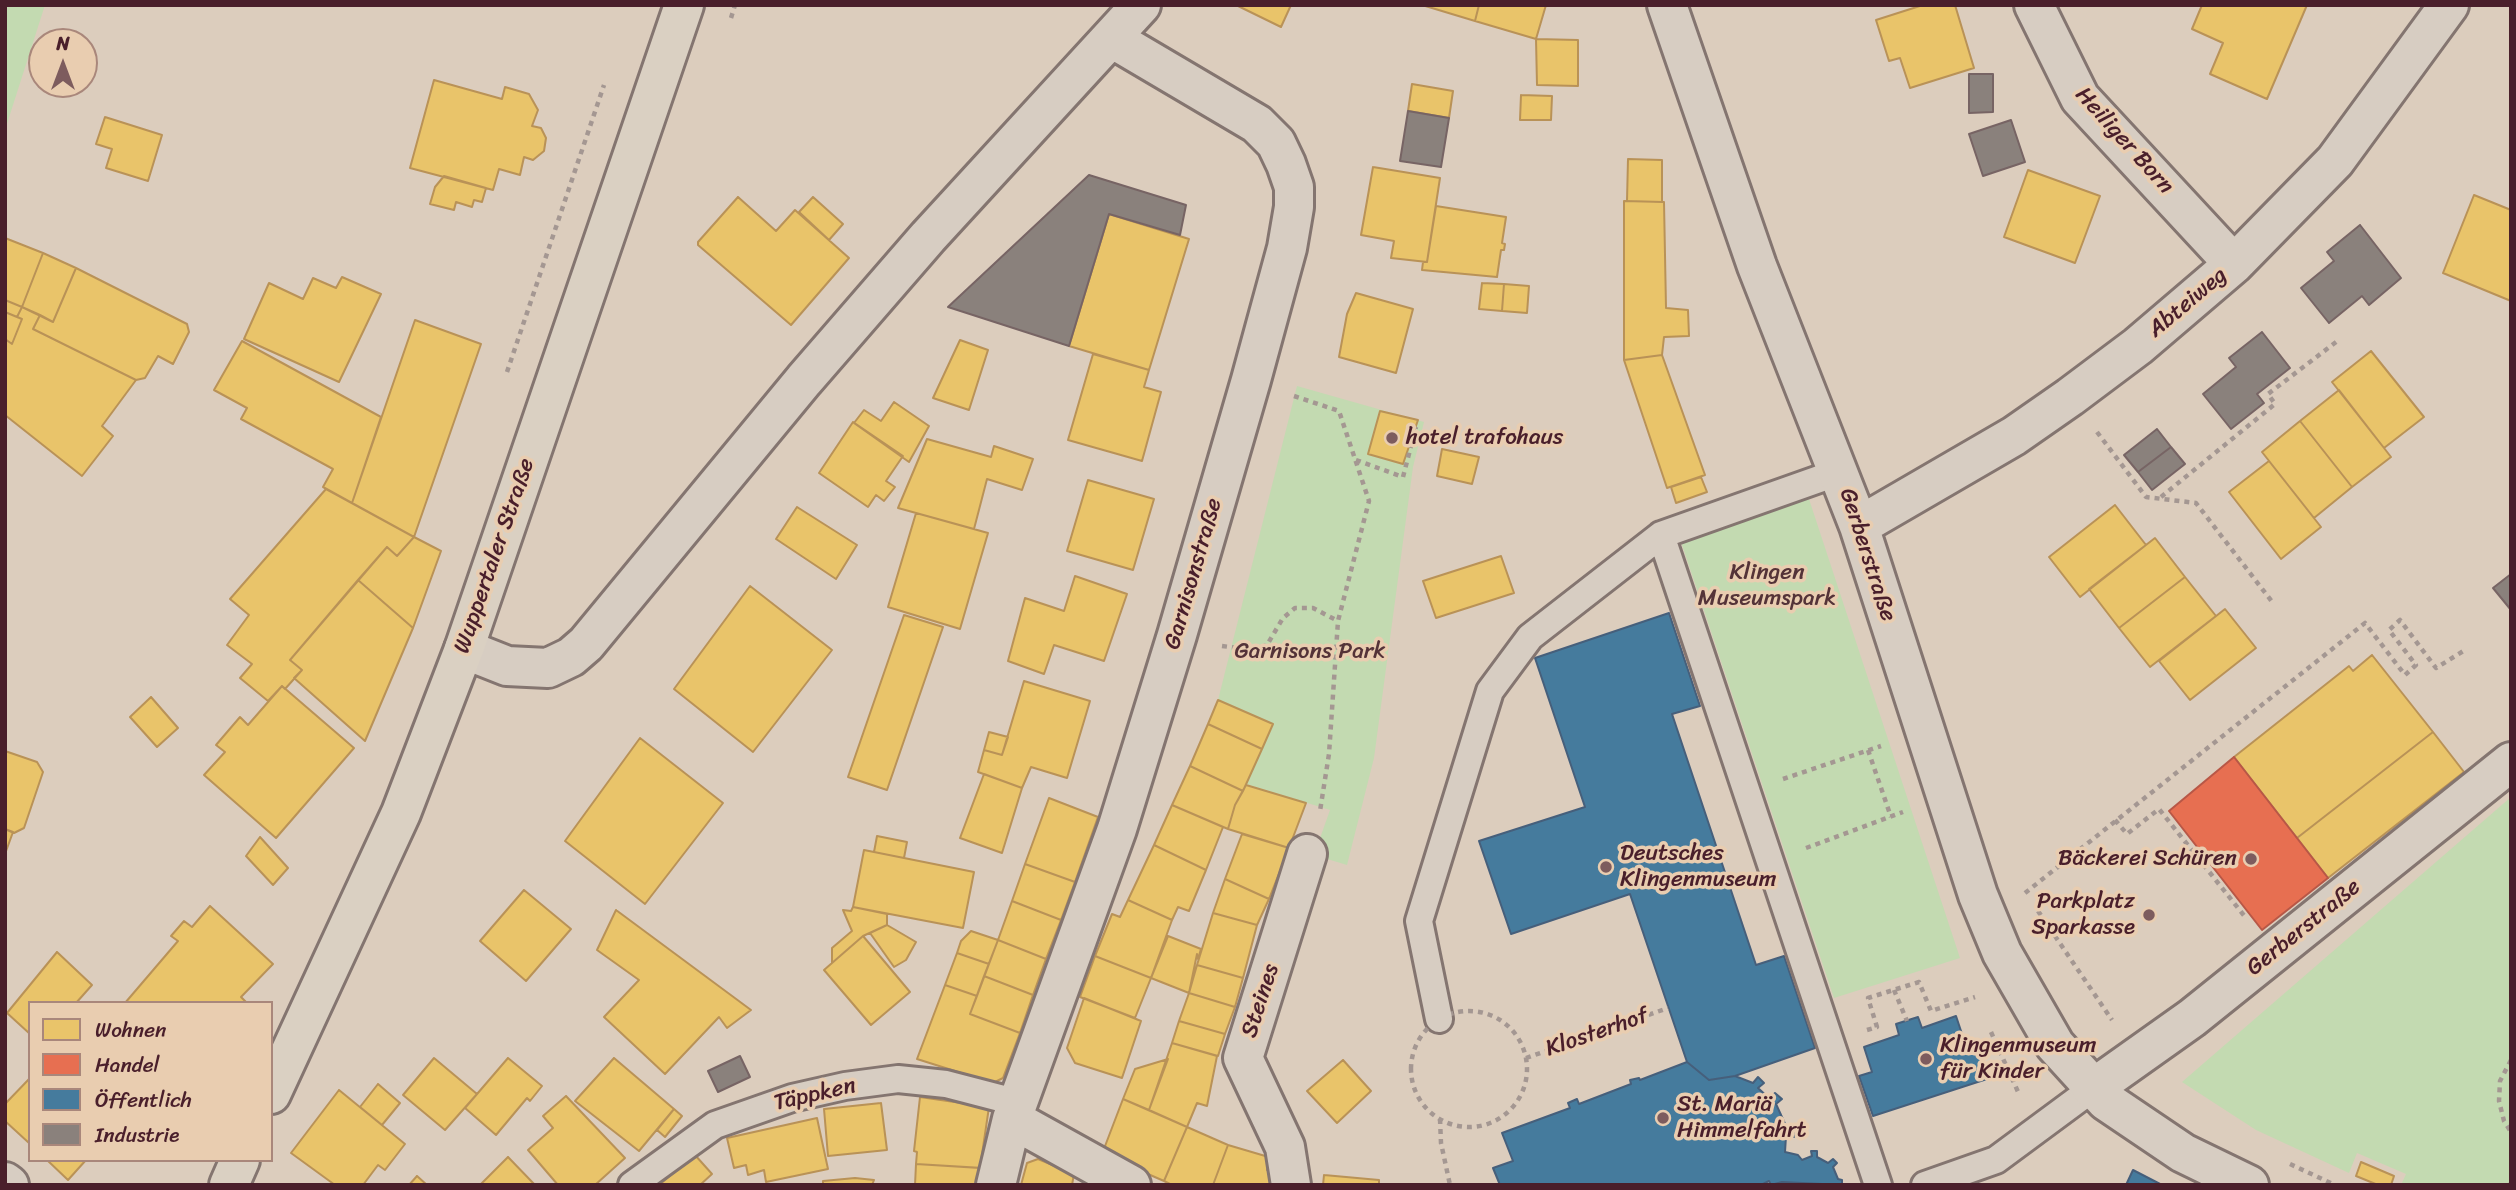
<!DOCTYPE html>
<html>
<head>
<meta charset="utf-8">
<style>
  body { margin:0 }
  #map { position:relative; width:2516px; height:1190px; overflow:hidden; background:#dccdbd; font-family:Sriracha,sans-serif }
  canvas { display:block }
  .frame { position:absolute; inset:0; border:7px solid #4a1f2b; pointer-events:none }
  .legend { position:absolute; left:28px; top:1001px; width:245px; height:161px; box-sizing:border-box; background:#e9cdb0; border:2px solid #a9877b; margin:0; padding:9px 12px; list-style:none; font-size:21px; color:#4a1f2b }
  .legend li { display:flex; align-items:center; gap:14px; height:35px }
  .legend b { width:35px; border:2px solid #a9877b }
  .north { position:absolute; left:28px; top:28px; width:70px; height:70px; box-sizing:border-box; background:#e9cdb0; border:2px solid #a9877b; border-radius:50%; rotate:0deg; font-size:19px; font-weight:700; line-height:28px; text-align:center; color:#4a1f2b }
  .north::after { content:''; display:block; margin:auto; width:24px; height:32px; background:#7d5c5e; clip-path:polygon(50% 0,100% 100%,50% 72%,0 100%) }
</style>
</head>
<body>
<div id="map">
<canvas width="2516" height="1190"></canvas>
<div class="frame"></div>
<ul class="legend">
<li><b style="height:19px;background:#e9c46a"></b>Wohnen</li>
<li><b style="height:19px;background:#e76f51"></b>Handel</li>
<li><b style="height:19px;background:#457b9d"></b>Öffentlich</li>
<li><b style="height:19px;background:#8a817c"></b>Industrie</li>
</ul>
<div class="north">N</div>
</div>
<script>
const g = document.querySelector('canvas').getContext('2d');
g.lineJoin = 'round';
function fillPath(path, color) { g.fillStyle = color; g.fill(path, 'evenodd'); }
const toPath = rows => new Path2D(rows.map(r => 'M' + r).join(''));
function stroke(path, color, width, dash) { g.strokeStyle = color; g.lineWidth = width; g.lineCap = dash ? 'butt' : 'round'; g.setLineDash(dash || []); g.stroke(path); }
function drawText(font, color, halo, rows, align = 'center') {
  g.font = font + ' Sriracha,sans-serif'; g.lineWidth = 7; g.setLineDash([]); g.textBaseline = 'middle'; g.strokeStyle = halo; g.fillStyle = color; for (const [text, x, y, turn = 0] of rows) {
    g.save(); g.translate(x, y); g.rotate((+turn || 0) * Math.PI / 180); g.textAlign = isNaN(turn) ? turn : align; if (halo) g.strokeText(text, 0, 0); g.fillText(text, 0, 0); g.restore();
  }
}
fillPath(toPath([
  [5,5,45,5,5,130],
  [1297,386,1424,422,1413,467,1374,758,1347,865,1314,855,1330,810,1246,784,1273,724,1218,700],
  [1809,499,1960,958,1834,998,1681,542],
  [2511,797,2511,1185,2401,1185,2406,1174,2357,1153,2349,1173,2256,1130,2182,1082]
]), '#c3dab1');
const homes = toPath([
  [1236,5,1291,5,1281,27,1236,5],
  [1422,5,1479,5,1475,21,1422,5],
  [1479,5,1546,5,1536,39,1475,21,1479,5],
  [1923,5,1955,5,1974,68,1910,88,1900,58,1889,61,1876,20,1923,5],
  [2202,5,2307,5,2267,99,2210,74,2223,43,2192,29,2202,5],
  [1536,39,1578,40,1578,86,1537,85,1536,39],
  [434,80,502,99,505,87,529,94,538,110,532,126,541,128,546,138,544,151,533,160,524,157,520,175,499,169,493,190,410,168,434,80],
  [1412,84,1453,91,1449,118,1408,111,1412,84],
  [1521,95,1552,96,1551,120,1520,120,1521,95],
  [105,117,162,135,148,181,106,168,112,149,96,144,105,117],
  [1628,159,1662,160,1662,202,1627,201,1628,159],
  [1373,167,1440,178,1427,262,1391,258,1394,241,1361,235,1373,167],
  [2028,170,2100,196,2075,263,2004,237,2028,170],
  [444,176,486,188,482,202,474,200,472,207,456,202,454,210,430,204,435,187,444,176],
  [2474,195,2511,210,2511,301,2443,273,2474,195],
  [738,197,776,231,795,210,849,258,791,325,698,245,698,242,738,197],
  [813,197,843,224,829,240,799,212,813,197],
  [1624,201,1664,202,1666,308,1688,310,1689,336,1664,337,1662,355,1624,360,1624,201],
  [1436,206,1506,217,1502,243,1505,244,1504,250,1501,250,1497,277,1422,270,1423,262,1427,262,1436,206],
  [1109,214,1189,239,1149,370,1069,346,1109,214],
  [5,238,43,253,22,307,5,300,5,238],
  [43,253,76,268,53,322,22,307,43,253],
  [76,268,187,324,189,332,173,364,158,356,145,378,136,380,33,329,40,315,53,322,76,268],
  [342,277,381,294,339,382,244,339,269,283,303,299,313,278,336,288,342,277],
  [1482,283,1504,284,1502,311,1479,309,1482,283],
  [1504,284,1529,286,1527,313,1502,311,1504,284],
  [1356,293,1413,309,1396,373,1339,357,1347,314,1356,293],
  [5,300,22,307,17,317,5,312,5,300],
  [22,307,40,315,33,329,136,380,102,426,113,436,82,476,5,415,5,339,12,344,22,319,17,317,22,307],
  [5,312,22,319,12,344,5,339,5,312],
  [415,320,481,344,414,537,352,503,415,320],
  [960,340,988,350,969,410,933,398,960,340],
  [242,341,381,417,352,503,323,487,333,469,241,419,247,408,214,390,242,341],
  [2371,351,2424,417,2384,448,2332,382,2371,351],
  [1093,354,1149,370,1144,387,1161,392,1142,461,1068,440,1093,354],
  [1662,355,1705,475,1667,488,1624,360,1662,355],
  [2339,390,2391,457,2352,487,2300,421,2339,390],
  [894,402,929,426,909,462,854,423,864,410,881,421,894,402],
  [1380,411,1418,420,1403,464,1368,454,1380,411],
  [2300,421,2352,487,2314,518,2262,452,2300,421],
  [853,422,903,456,886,481,895,487,884,501,876,495,868,507,819,473,853,422],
  [927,439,991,457,994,446,1033,459,1022,490,987,479,974,529,898,508,927,439],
  [1442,449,1479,457,1472,484,1437,476,1442,449],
  [2269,461,2321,527,2281,559,2229,492,2269,461],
  [1701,477,1707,492,1676,503,1671,487,1701,477],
  [1088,480,1154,499,1133,570,1067,551,1088,480],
  [326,489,414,537,397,556,387,547,290,660,302,670,285,689,282,686,268,701,240,678,252,664,227,645,249,615,230,599,326,489],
  [2115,505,2146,545,2080,597,2049,557,2115,505],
  [797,507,857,545,836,579,776,539,797,507],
  [916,513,988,533,960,629,888,607,916,513],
  [414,537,441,551,413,628,358,580,387,547,397,556,414,537],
  [2155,538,2185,577,2119,628,2089,589,2155,538],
  [1501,556,1514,593,1436,618,1423,581,1501,556],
  [1075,576,1127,594,1104,661,1054,645,1044,674,1008,661,1025,598,1064,611,1075,576],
  [2185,577,2216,616,2150,667,2119,628,2185,577],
  [358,580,413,628,365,741,294,678,302,670,290,660,358,580],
  [750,586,832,650,753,752,674,689,750,586],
  [2225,609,2256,648,2190,700,2159,661,2225,609],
  [904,615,943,627,887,790,848,777,904,615],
  [2372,655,2433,732,2297,838,2234,757,2349,666,2353,671,2372,655],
  [1024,681,1090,701,1067,778,1031,767,1022,788,978,772,984,750,1002,755,1024,681],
  [282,686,354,748,276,838,204,775,225,752,216,745,240,717,248,725,282,686],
  [151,697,178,728,157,747,130,717,151,697],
  [1218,700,1273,724,1262,749,1208,724,1218,700],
  [1208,724,1262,749,1243,791,1190,766,1208,724],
  [989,732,1008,737,1002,755,984,750,989,732],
  [2433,732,2464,772,2328,878,2297,838,2433,732],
  [640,738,723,803,645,904,565,841,640,738],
  [5,751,37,762,43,772,24,828,14,833,5,829,5,751],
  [1190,766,1243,791,1235,805,1228,829,1172,805,1190,766],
  [984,774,1022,788,1002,853,960,838,984,774],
  [1246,785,1306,803,1289,848,1228,829,1235,805,1246,785],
  [1049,798,1098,817,1075,882,1025,864,1049,798],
  [1172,805,1223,827,1206,870,1154,845,1172,805],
  [5,829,13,832,5,854,5,829],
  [1242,834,1289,848,1269,899,1225,879,1242,834],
  [877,836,907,842,904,858,874,852,877,836],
  [260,837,288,868,273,885,246,856,260,837],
  [1154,845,1206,870,1189,911,1178,907,1172,920,1128,900,1154,845],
  [864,850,974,872,963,928,853,907,864,850],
  [1025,864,1075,882,1061,920,1012,901,1025,864],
  [1225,879,1269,899,1257,925,1213,913,1225,879],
  [524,890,571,929,526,981,480,941,524,890],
  [1128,900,1172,920,1151,978,1095,956,1112,914,1120,917,1128,900],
  [1012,901,1061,920,1046,959,998,940,1012,901],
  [210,906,273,964,241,997,247,1003,125,1003,178,941,171,936,184,921,192,927,210,906],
  [853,907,887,914,887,925,863,936,832,963,832,948,852,931,843,910,851,911,853,907],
  [616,910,751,1010,727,1028,719,1017,665,1074,604,1017,639,980,597,950,616,910],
  [1213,913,1257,925,1243,978,1197,965,1213,913],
  [887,925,916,942,906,960,894,967,870,933,887,925],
  [971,931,998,940,989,964,957,953,961,941,971,931],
  [863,936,910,992,871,1025,824,970,863,936],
  [1168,936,1201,949,1198,959,1197,954,1189,993,1151,978,1168,936],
  [998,940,1046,959,1033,995,984,976,998,940],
  [57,952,92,985,76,1003,30,1003,30,1034,7,1013,57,952],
  [957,953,989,964,977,996,945,985,957,953],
  [1095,956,1151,978,1135,1018,1080,997,1095,956],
  [1197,965,1243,978,1235,1007,1189,993,1197,965],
  [984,976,1033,995,1020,1033,970,1014,984,976],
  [945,985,977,996,970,1014,1020,1033,1003,1078,993,1083,917,1059,945,985],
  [1189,993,1235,1007,1225,1034,1179,1021,1189,993],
  [1084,998,1141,1021,1122,1078,1075,1063,1067,1048,1084,998],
  [1179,1021,1225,1034,1218,1056,1172,1043,1179,1021],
  [1172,1043,1217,1056,1207,1106,1197,1103,1187,1127,1149,1110,1172,1043],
  [434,1058,477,1094,445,1130,403,1095,434,1058],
  [508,1058,542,1086,530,1101,527,1098,496,1135,465,1108,508,1058],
  [614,1058,674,1109,639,1151,575,1101,614,1058],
  [1168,1059,1149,1110,1123,1099,1135,1069,1168,1059],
  [1343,1060,1371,1091,1337,1123,1307,1091,1343,1060],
  [30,1078,30,1142,29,1143,5,1121,5,1104,30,1078],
  [378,1084,400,1103,382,1125,360,1107,378,1084],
  [339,1090,405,1144,385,1170,378,1165,363,1185,335,1185,291,1153,339,1090],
  [566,1096,625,1158,595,1185,558,1185,528,1150,553,1128,543,1116,566,1096],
  [920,1097,989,1107,980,1168,916,1164,917,1152,914,1151,920,1097],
  [1123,1099,1187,1127,1164,1181,1102,1154,1123,1099],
  [881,1103,887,1150,828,1156,824,1109,881,1103],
  [674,1109,682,1116,665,1137,657,1130,674,1109],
  [817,1118,828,1169,766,1182,764,1170,748,1175,746,1165,734,1168,727,1138,817,1118],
  [1187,1127,1228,1145,1213,1185,1172,1185,1164,1181,1187,1127],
  [1228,1145,1272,1158,1267,1170,1273,1172,1271,1185,1213,1185,1228,1145],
  [695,1155,712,1174,700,1185,659,1185,695,1155],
  [508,1157,535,1185,480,1185,508,1157],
  [1038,1159,1074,1174,1072,1185,1021,1185,1027,1163,1038,1159],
  [47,1160,86,1160,68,1180,47,1160],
  [2361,1162,2394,1176,2391,1185,2378,1185,2356,1176,2361,1162],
  [916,1164,983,1168,981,1185,915,1185,916,1164],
  [1324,1175,1379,1180,1379,1185,1323,1185,1324,1175],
  [417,1176,427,1185,409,1185,417,1176],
  [855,1178,874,1180,872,1185,823,1185,823,1181,855,1178]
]);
fillPath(homes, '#e9c46a');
stroke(homes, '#b99257', 2);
const shops = toPath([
  [2234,757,2328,878,2262,930,2169,811,2234,757]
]);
fillPath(shops, '#e76f51');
stroke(shops, '#b85746', 2);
const public = toPath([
  [1669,613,1700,706,1672,714,1756,965,1784,956,1815,1048,1735,1076,1709,1080,1687,1062,1630,894,1511,934,1479,841,1585,807,1535,658,1669,613],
  [1956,1016,1965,1043,1976,1039,1990,1078,1873,1116,1859,1076,1872,1072,1864,1047,1899,1035,1896,1024,1918,1017,1922,1028,1956,1016],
  [1687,1062,1709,1080,1735,1076,1753,1083,1758,1077,1764,1083,1758,1088,1770,1099,1775,1093,1782,1099,1776,1104,1787,1128,1794,1128,1794,1137,1786,1136,1785,1152,1798,1155,1802,1160,1812,1156,1811,1151,1817,1151,1817,1157,1828,1163,1833,1159,1837,1163,1833,1167,1838,1179,1842,1180,1842,1185,1782,1182,1771,1185,1769,1181,1761,1185,1500,1185,1493,1168,1513,1161,1502,1133,1570,1108,1568,1103,1577,1099,1579,1104,1631,1084,1630,1080,1639,1078,1640,1080,1687,1062],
  [2133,1170,2162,1185,2126,1185,2133,1170]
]);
fillPath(public, '#457b9d');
stroke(public, '#465f7b', 2);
const industry = toPath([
  [1969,74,1993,74,1993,112,1969,113,1969,74],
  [1408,111,1449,118,1441,167,1400,161,1408,111],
  [2011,120,2025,162,1983,176,1969,134,2011,120],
  [1089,175,1186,205,1180,235,1109,214,1069,346,948,307,1089,175],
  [2360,225,2401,278,2369,305,2362,296,2329,323,2301,288,2334,261,2327,252,2360,225],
  [2262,332,2290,368,2257,394,2264,403,2231,429,2203,394,2236,367,2229,358,2262,332],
  [2157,429,2171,447,2138,472,2124,455,2157,429],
  [2171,447,2185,464,2152,490,2138,472,2171,447],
  [2511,574,2511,610,2493,588,2511,574],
  [740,1056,750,1077,718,1092,708,1071,740,1056]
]);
fillPath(industry, '#8a817c');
stroke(industry, '#776464', 2);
const lane = toPath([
  [1661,535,1878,1185],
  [1439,1019,1419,921,1490,691,1530,637,1661,535,1839,472],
  [632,1185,715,1125,792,1098,845,1086,898,1079,946,1084,1019,1103],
  [1925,1185,1996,1160,2092,1089]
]);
const street = toPath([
  [1667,5,1757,266,1859,526,1978,895,2002,953,2055,1045,2106,1101,2183,1153,2249,1185],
  [2034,5,2080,98,2234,264],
  [1859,526,2014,436,2070,397,2138,346,2234,264,2335,161,2449,5],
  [464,649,507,666,548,668,571,657,586,644,804,380,928,237,1141,5],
  [2092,1089,2192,1018,2511,762],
  [1012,1119,1131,1185],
  [5,1182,9,1185],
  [996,1185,1012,1119,1117,829,1177,635,1251,380,1287,248,1294,207,1294,187,1286,164,1276,143,1257,124,1113,39],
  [1291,1185,1285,1147,1243,1058,1307,854]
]);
const primary = toPath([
  [271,1094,401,813,464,649,684,5],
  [229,1185,240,1160]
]);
stroke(lane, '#847570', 32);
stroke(street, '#847570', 44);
stroke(primary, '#847570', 44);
stroke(toPath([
  [731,18,735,5],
  [507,372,604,85],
  [1294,396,1339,411,1369,501,1338,621,1329,754,1320,811],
  [2097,432,2146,497,2196,503,2273,603],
  [1356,460,1403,477,1416,427],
  [2161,497,2275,404,2268,394,2340,339],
  [1222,646,1253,650,1267,645,1283,618,1295,608,1313,608,1338,621],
  [1868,750,1891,817],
  [1783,779,1881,746],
  [2115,820,2127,834,2159,809,2246,918],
  [1806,848,1903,812],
  [2025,893,2365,623,2405,675,2416,665,2389,630,2400,620,2436,668,2465,650],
  [2038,911,2112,1020],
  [1894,990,1907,1021],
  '1411 1069a58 58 0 1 1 116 0a58 58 0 1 1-116 0Z',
  [1867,1030,1877,1027,1868,998,1919,982,1931,1011,1975,997],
  [1991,1032,2019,1094],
  [1526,1058,1668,1008],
  [2511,1060,2500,1081,2499,1101,2504,1121,2511,1132],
  [1440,1119,1441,1143,1450,1185],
  [2290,1164,2335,1185],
  [2510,1185,2511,1183]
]), '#a49792', 4.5, [5, 5]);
stroke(lane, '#d7cdc2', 26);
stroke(street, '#d7cdc2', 38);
stroke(primary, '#dad0c2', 38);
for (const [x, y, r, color] of [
  [1392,438,7,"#7d5c5e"],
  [2251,859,7,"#7d5c5e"],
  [1606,867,7,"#7d5c5e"],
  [2149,915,7,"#7d5c5e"],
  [1926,1059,7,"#7d5c5e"],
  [1663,1118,7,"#7d5c5e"]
]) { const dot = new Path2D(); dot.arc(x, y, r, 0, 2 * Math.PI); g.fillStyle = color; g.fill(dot); stroke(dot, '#e9cdb0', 2.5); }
drawText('23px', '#4a1f2b', '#e9cdb0', [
  ["Heiliger Born",2124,141,48],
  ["Abteiweg",2188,303,-40],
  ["Gerberstraße",1867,555,72],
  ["Wuppertaler Straße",495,556,-71],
  ["Garnisonstraße",1194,574,-74],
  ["Gerberstraße",2304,928,-39],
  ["Steines",1261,1001,-72],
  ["Klosterhof",1597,1033,-19],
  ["Täppken",815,1095,-13]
]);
drawText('23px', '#4a1f2b', '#e9cdb0', [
  ["hotel trafohaus",1406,438],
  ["Deutsches",1620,854],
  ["Klingenmuseum",1620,880],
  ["Bäckerei Schüren",2237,859,"right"],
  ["Parkplatz",2135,902,"right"],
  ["Sparkasse",2135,928,"right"],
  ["Klingenmuseum",1940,1046],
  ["für Kinder",1940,1072],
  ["St. Mariä",1677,1105],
  ["Himmelfahrt",1677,1131]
], 'left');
drawText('23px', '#543338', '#e9cdb0', [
  ["Klingen",1767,573],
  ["Museumspark",1767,599],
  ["Garnisons Park",1310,652]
]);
</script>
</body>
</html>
